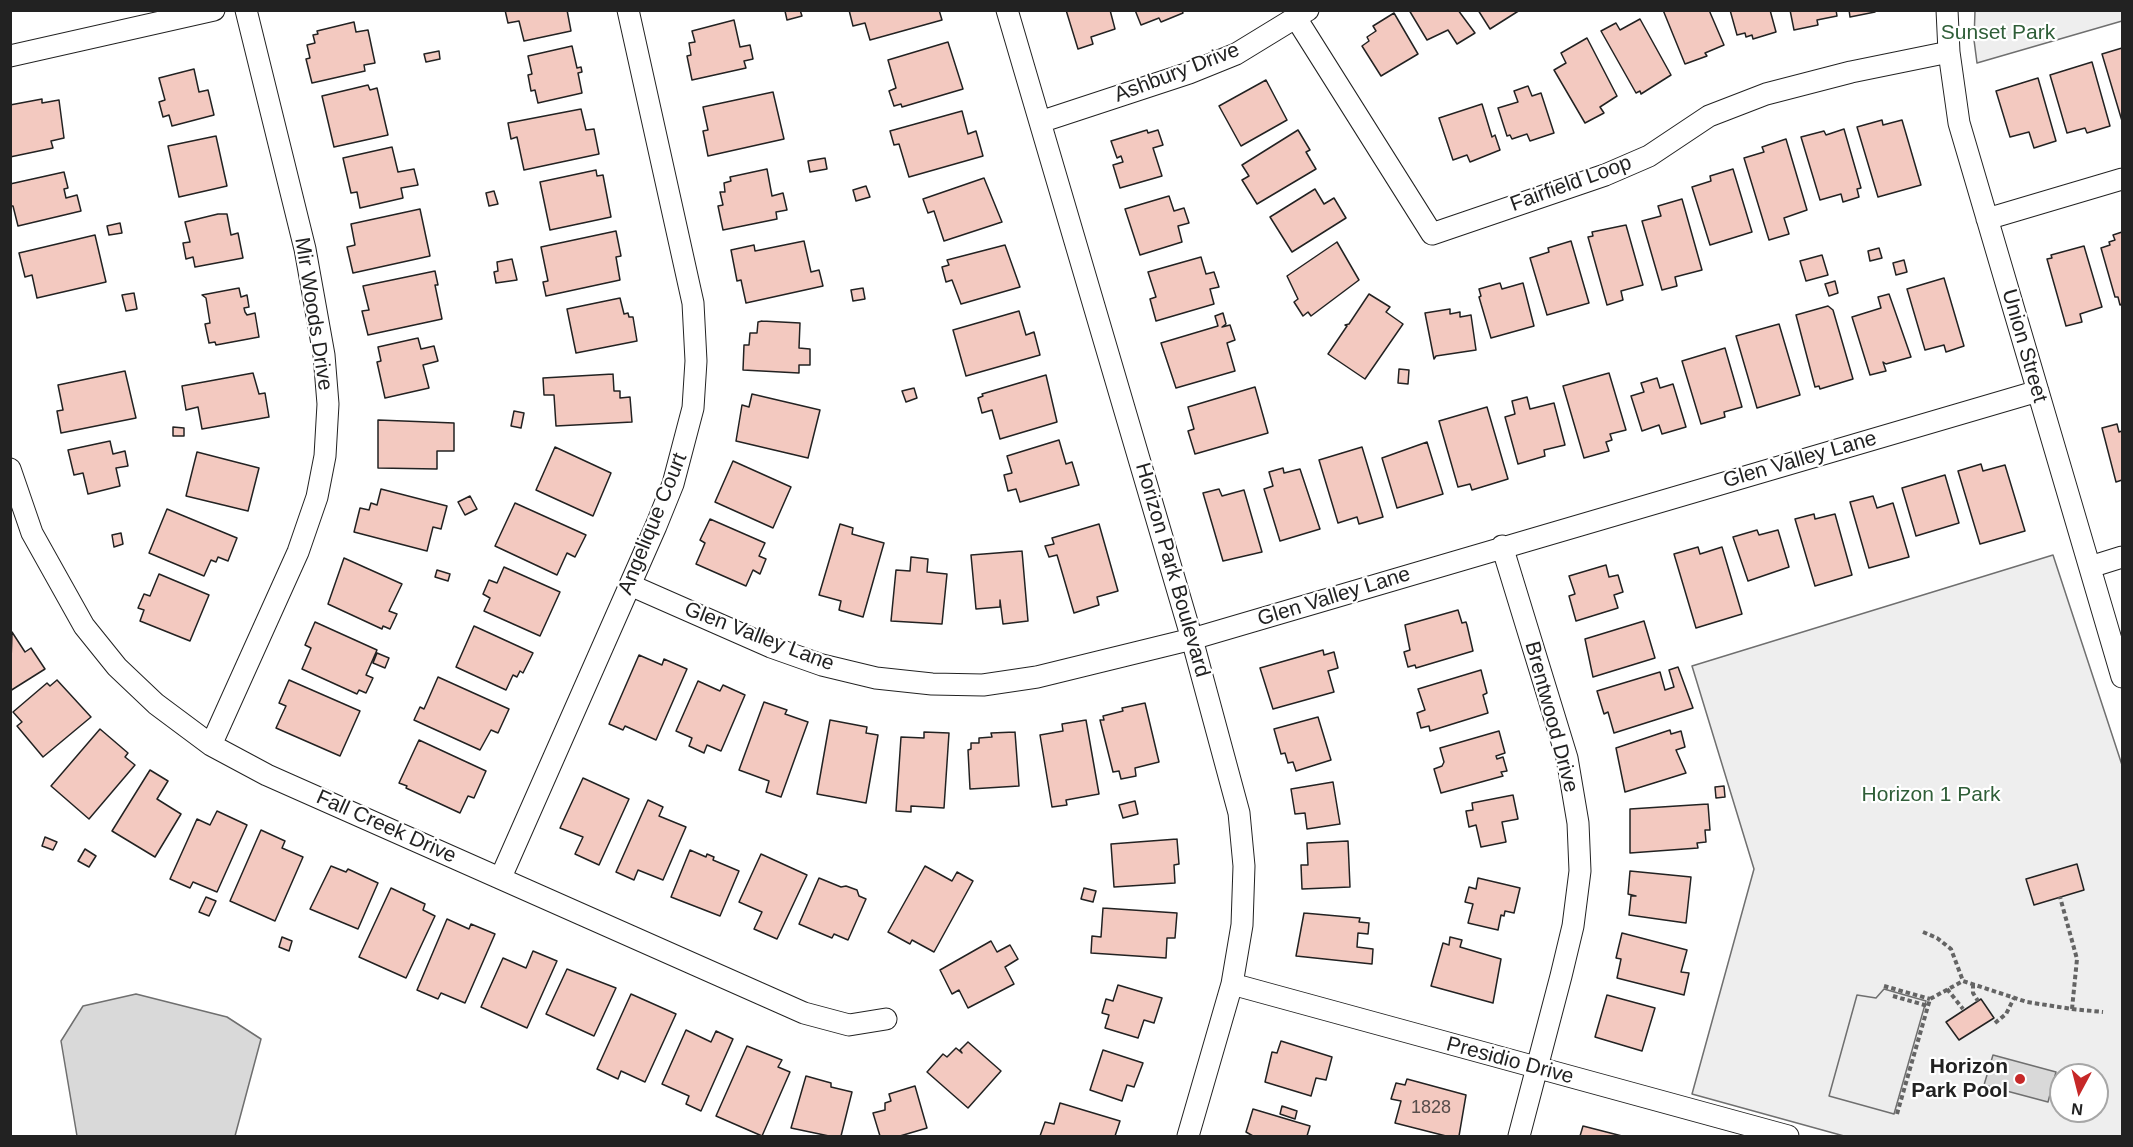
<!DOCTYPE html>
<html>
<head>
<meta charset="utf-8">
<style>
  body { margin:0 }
  #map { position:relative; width:2133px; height:1147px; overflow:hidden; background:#fff; font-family:Arial,sans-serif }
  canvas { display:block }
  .frame { position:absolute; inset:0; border:12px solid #222; pointer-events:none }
  .north { position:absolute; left:2049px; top:1063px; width:60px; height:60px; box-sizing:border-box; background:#fff; border:2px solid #a7a7a7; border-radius:50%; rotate:187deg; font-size:16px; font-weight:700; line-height:24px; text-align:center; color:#222 }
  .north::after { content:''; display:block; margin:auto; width:21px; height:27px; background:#c62828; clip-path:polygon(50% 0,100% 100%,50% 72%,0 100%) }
</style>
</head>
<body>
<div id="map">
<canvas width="2133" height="1147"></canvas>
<div class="frame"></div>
<div class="north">N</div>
</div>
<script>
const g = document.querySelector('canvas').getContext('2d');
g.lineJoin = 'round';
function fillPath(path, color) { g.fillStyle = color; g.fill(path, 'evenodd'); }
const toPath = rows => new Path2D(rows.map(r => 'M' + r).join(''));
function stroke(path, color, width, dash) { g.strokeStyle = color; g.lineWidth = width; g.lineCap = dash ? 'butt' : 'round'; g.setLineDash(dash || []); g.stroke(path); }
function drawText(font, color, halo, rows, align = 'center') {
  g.font = font + ' Arial,sans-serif'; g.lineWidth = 4.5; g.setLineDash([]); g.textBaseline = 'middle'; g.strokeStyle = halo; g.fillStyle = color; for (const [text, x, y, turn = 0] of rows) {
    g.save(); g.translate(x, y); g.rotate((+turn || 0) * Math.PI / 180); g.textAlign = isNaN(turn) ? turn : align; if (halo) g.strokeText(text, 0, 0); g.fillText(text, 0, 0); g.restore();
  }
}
const green = toPath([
  [1975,11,2122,11,2122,21,1977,63,1974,40,1975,11],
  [2053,555,2122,765,2122,1136,1844,1136,1692,1094,1754,869,1692,666,2053,555],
  [2061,1075,2097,1075,2097,1111,2061,1111,2061,1075]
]);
fillPath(green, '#eee');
stroke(green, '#6f6f6f', 1.5);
const parking = toPath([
  [1884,989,1926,1001,1894,1114,1829,1096,1857,995,1876,998,1884,989]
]);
fillPath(parking, '#ededed');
stroke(parking, '#6f6f6f', 1.5);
const water = toPath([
  [136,994,227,1017,261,1039,235,1136,77,1136,61,1041,83,1006,136,994],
  [1993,1055,2056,1072,2048,1102,1984,1085,1993,1055]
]);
fillPath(water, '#d9d9d9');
stroke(water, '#6f6f6f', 1.5);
const building = toPath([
  [505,10,567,10,571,31,524,41,519,21,508,23,505,10],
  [800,10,802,16,787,20,785,11,800,10],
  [849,10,939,10,942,20,870,40,865,23,853,26,849,10],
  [1066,10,1110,10,1115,29,1091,37,1093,44,1078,49,1066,10],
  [1135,10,1182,10,1183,13,1161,22,1159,18,1141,25,1135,10],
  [1409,10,1458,10,1475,33,1457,44,1448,30,1427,40,1409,10],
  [1478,10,1520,10,1490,29,1478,10],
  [1663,10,1709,10,1724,45,1705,53,1707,56,1685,64,1663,10],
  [1730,10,1770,10,1776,32,1753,39,1752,35,1746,37,1745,33,1737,35,1730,10],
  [1790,10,1836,10,1837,16,1817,20,1818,25,1794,30,1790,10],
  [1849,10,1875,10,1875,12,1850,17,1849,10],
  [1394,13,1418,54,1381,76,1362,46,1369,41,1367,37,1376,31,1373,26,1394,13],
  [1640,19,1671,75,1641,94,1640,91,1636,93,1601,31,1616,23,1620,30,1640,19],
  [734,20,740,47,750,45,753,59,744,61,746,68,692,80,687,56,691,55,689,43,695,42,692,31,734,20],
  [354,22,356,32,368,30,375,63,364,65,365,71,312,83,306,59,310,58,307,45,315,43,313,35,318,34,317,31,354,22],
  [1587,38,1617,96,1600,107,1604,113,1585,123,1554,70,1566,63,1561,53,1587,38],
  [948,42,963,89,902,107,901,104,894,106,889,91,896,88,888,60,948,42],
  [572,46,577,68,581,67,582,72,578,73,582,93,538,103,535,90,531,91,528,75,532,74,528,56,572,46],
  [2122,48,2122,121,2102,54,2122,48],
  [439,51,440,59,426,62,424,54,439,51],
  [2092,62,2110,126,2087,133,2085,128,2067,133,2050,75,2092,62],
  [194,69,199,92,208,90,214,115,172,126,169,115,163,117,159,102,165,100,159,78,194,69],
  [2038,78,2056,141,2034,148,2029,132,2010,137,1996,91,2038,78],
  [1266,80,1287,120,1241,146,1219,106,1266,80],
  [368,85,370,90,377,88,388,135,334,147,322,96,368,85],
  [1528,86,1532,96,1541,93,1554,133,1530,141,1527,134,1512,139,1510,135,1507,136,1498,108,1518,102,1514,91,1528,86],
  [773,92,784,139,708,156,703,131,708,130,703,107,773,92],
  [42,99,42,103,59,100,64,138,51,141,53,148,10,157,10,105,42,99],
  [1482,104,1492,137,1495,135,1500,150,1470,162,1467,155,1453,160,1439,118,1482,104],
  [581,109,586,130,594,129,599,154,524,170,517,137,511,139,508,123,581,109],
  [962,111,968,134,976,131,983,156,909,177,899,144,894,145,890,131,962,111],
  [1882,120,1883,125,1902,120,1921,185,1878,197,1857,127,1882,120],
  [1844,129,1861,188,1857,189,1859,197,1843,202,1841,194,1820,200,1801,137,1824,131,1826,135,1844,129],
  [1147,130,1148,133,1158,130,1163,145,1153,148,1162,176,1120,188,1113,165,1123,162,1121,156,1117,158,1111,141,1147,130],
  [1298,130,1310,150,1306,152,1316,169,1257,204,1242,180,1249,176,1242,165,1298,130],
  [216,136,227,186,179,197,168,146,216,136],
  [1786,139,1807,210,1784,218,1789,234,1769,240,1744,158,1764,152,1762,147,1786,139],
  [392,147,398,172,414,169,418,185,401,188,403,198,360,208,357,192,351,193,343,158,392,147],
  [825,158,827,169,810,172,808,161,825,158],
  [767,169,772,196,783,193,787,210,776,212,777,219,723,230,718,206,723,205,720,192,725,192,724,183,731,181,730,177,767,169],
  [1733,169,1752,232,1710,245,1692,187,1711,181,1710,176,1733,169],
  [596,170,597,176,603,175,611,217,550,230,540,182,596,170],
  [64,172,68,188,64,189,66,198,77,195,81,211,18,226,13,206,10,206,10,184,64,172],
  [984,178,1002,222,944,241,934,211,928,213,923,199,984,178],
  [866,186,870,197,856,201,853,190,866,186],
  [1315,189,1324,204,1334,198,1346,218,1292,252,1270,217,1315,189],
  [494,191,498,204,489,206,486,193,494,191],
  [1169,196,1174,211,1184,208,1189,223,1178,226,1182,242,1140,255,1125,209,1169,196],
  [1682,199,1702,270,1675,277,1677,286,1662,290,1642,221,1661,216,1658,206,1682,199],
  [420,209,430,256,353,273,347,247,355,245,351,224,420,209],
  [218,214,227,214,231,235,238,233,243,258,195,267,193,257,186,259,183,243,190,242,185,222,218,214],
  [120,223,122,233,109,235,107,226,120,223],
  [1626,225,1643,285,1621,291,1623,300,1607,305,1588,237,1593,236,1592,232,1626,225],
  [616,231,621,256,616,257,620,280,546,296,543,282,548,281,541,247,616,231],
  [2122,232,2122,304,2120,305,2118,297,2115,297,2101,248,2110,245,2109,242,2115,240,2113,235,2122,232],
  [95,235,106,282,37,298,32,275,25,277,19,253,95,235],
  [804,241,811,272,819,270,823,286,746,303,741,280,737,281,731,250,754,245,755,251,804,241],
  [1571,241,1589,303,1547,315,1530,258,1549,252,1548,248,1571,241],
  [1337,242,1359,280,1311,316,1308,312,1303,316,1294,302,1298,299,1287,276,1337,242],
  [1005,245,1020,287,961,304,952,280,946,282,942,267,949,265,947,260,1005,245],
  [2084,246,2102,307,2080,314,2082,322,2066,326,2047,259,2052,258,2051,255,2084,246],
  [1879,248,1882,258,1870,261,1868,251,1879,248],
  [1822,255,1828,275,1806,281,1800,261,1822,255],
  [1201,257,1206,274,1214,272,1219,287,1210,289,1214,304,1156,321,1150,299,1156,297,1148,272,1201,257],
  [512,259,517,280,496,283,494,272,498,271,497,262,512,259],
  [1904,260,1907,272,1896,275,1893,263,1904,260],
  [435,271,438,285,435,285,442,319,368,335,362,311,369,310,363,286,435,271],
  [1944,278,1964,346,1946,352,1944,345,1925,350,1907,289,1944,278],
  [1835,281,1838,293,1829,296,1825,284,1835,281],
  [1500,283,1502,289,1523,283,1534,326,1491,338,1479,297,1481,296,1479,289,1500,283],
  [239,288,241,297,247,295,249,307,244,308,245,312,247,315,255,313,259,337,216,345,215,342,209,343,205,324,210,323,206,298,202,295,239,288],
  [863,288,865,299,853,301,851,290,863,288],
  [134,293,137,309,126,311,122,295,134,293],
  [1369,294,1390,307,1386,312,1403,324,1365,379,1328,354,1347,326,1345,325,1349,324,1369,294],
  [1889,294,1911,357,1886,364,1883,362,1886,371,1870,375,1852,317,1881,308,1878,297,1889,294],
  [620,298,624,314,628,313,629,317,633,317,637,341,576,353,567,309,620,298],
  [1828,306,1833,310,1853,379,1820,389,1819,386,1815,387,1796,315,1828,306],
  [1450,309,1450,314,1460,312,1460,317,1471,315,1476,350,1436,356,1434,359,1425,313,1450,309],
  [1019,311,1026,335,1034,332,1040,355,966,376,953,330,1019,311],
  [1223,313,1226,324,1222,327,1230,325,1235,340,1227,343,1235,371,1176,388,1161,343,1218,326,1215,316,1223,313],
  [762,321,800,323,799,348,810,349,810,365,799,365,799,373,743,370,744,345,749,345,750,333,757,333,758,322,762,321],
  [1779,324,1800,395,1757,408,1736,336,1779,324],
  [418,338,421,349,434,346,438,361,423,365,429,388,385,398,377,362,381,361,378,347,418,338],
  [1725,348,1742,407,1724,412,1725,417,1701,424,1682,361,1725,348],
  [1399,369,1409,370,1408,384,1398,383,1399,369],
  [125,371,136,418,61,433,57,411,63,410,58,385,125,371],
  [253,373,259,394,265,393,269,417,202,429,198,407,186,410,182,386,253,373],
  [1609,373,1626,430,1610,434,1612,440,1606,442,1609,451,1584,458,1563,386,1609,373],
  [613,374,614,391,620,391,620,398,630,397,632,422,556,426,554,395,544,395,543,378,613,374],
  [1046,375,1057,422,1000,439,992,410,982,413,978,398,983,396,982,394,1046,375],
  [1657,378,1660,388,1673,384,1686,427,1662,434,1659,425,1642,431,1631,396,1644,392,1641,383,1657,378],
  [1255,387,1268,433,1195,454,1188,431,1194,429,1188,407,1255,387],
  [914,388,917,398,906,402,902,391,914,388],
  [752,394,820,410,808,458,736,441,742,405,749,407,752,394],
  [1527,397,1530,409,1554,403,1565,445,1544,450,1545,456,1518,464,1505,417,1515,414,1512,401,1527,397],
  [1487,407,1508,479,1472,490,1470,484,1458,487,1439,421,1487,407],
  [514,411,524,413,521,428,511,426,514,411],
  [378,420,454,423,454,451,437,451,437,469,378,468,378,420],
  [2117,424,2119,432,2122,431,2122,480,2116,482,2102,428,2117,424],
  [173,427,184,428,184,436,173,436,173,427],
  [1059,440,1066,464,1072,462,1079,485,1020,502,1016,489,1008,491,1004,475,1012,473,1007,456,1059,440],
  [110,441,113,454,125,451,128,466,116,468,120,486,88,494,83,473,74,475,68,450,110,441],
  [1427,442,1443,494,1397,508,1382,458,1427,442],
  [555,447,611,473,593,516,536,490,555,447],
  [1362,447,1383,517,1359,524,1357,517,1338,523,1319,460,1362,447],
  [197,452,259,468,248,511,186,496,197,452],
  [733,461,791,487,773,528,715,502,733,461],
  [1981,464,1983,471,2005,465,2025,531,1980,544,1958,471,1981,464],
  [1283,468,1284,473,1300,469,1320,529,1280,541,1264,489,1273,486,1269,472,1283,468],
  [1945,475,1959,523,1916,536,1902,488,1945,475],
  [381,489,447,506,441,529,433,527,427,551,354,532,360,508,369,510,371,503,377,505,381,489],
  [1219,489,1222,496,1244,490,1262,552,1223,561,1203,493,1219,489],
  [470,496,477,509,465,515,458,502,470,496],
  [1873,496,1877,508,1893,503,1909,557,1869,568,1850,502,1873,496],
  [515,503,586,535,575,557,567,553,557,575,495,546,515,503],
  [167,509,237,538,228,561,218,557,216,562,211,560,204,576,149,553,167,509],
  [1814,514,1815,519,1835,514,1852,575,1815,586,1795,519,1814,514],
  [710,519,765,543,759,556,766,559,760,574,753,570,746,586,696,564,705,543,700,540,710,519],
  [840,524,853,528,852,534,884,543,863,617,839,610,841,601,819,595,840,524],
  [1099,524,1118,591,1097,597,1099,605,1074,613,1057,555,1049,557,1045,546,1054,544,1052,538,1099,524],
  [1757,530,1759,535,1778,530,1789,567,1748,581,1733,537,1757,530],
  [121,533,123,544,114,547,112,535,121,533],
  [1698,547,1700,554,1722,547,1742,614,1696,628,1674,554,1698,547],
  [1022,551,1028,621,1003,624,1000,600,1000,607,976,609,971,555,1022,551],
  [911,557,928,559,927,572,947,574,942,624,891,621,896,570,910,571,911,557],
  [344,558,402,584,389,611,397,614,390,629,383,626,382,629,328,604,344,558],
  [1606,565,1609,577,1618,575,1623,592,1614,595,1618,608,1576,621,1569,596,1575,594,1569,576,1606,565],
  [504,567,560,592,540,636,484,611,490,598,483,594,489,580,497,583,504,567],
  [437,570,450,574,448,581,435,577,437,570],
  [159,574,209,595,190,641,140,621,144,610,138,608,144,594,150,596,159,574],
  [1458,610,1462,623,1466,622,1467,625,1473,651,1416,668,1415,665,1408,667,1404,652,1410,650,1405,625,1458,610],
  [1644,621,1655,658,1593,677,1585,639,1644,621],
  [315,622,377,650,366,675,373,678,366,693,359,690,357,694,302,669,311,648,305,645,315,622],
  [474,626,533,653,523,673,520,671,517,677,513,675,506,690,456,667,474,626],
  [12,632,25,652,31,648,45,669,10,691,12,632],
  [1323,650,1324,655,1334,652,1338,668,1328,671,1334,692,1273,709,1260,668,1323,650],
  [377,653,389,658,385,668,373,663,377,653],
  [639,655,662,665,664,659,687,669,656,740,625,726,623,730,609,724,639,655],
  [1678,667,1693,708,1614,733,1608,712,1604,714,1597,691,1660,672,1665,690,1674,687,1669,670,1678,667],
  [1481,670,1487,693,1483,695,1488,713,1430,731,1429,726,1421,728,1417,713,1425,710,1418,689,1481,670],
  [438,677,509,709,498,733,491,730,480,750,414,720,420,707,424,709,438,677],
  [57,680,91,717,43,757,17,726,22,722,13,712,47,683,50,686,57,680],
  [289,680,360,711,340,756,276,728,286,706,279,703,289,680],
  [698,681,720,691,723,685,745,695,721,751,707,745,704,753,689,746,692,738,676,731,698,681],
  [764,702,787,710,785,714,808,722,781,797,766,792,769,781,739,770,764,702],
  [1145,703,1159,762,1135,768,1136,776,1121,779,1119,771,1113,772,1100,720,1104,720,1103,716,1123,711,1122,708,1145,703],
  [1318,717,1331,760,1296,771,1293,762,1288,763,1285,753,1281,754,1274,729,1318,717],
  [830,720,867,727,866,733,878,735,866,803,817,794,830,720],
  [1086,720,1099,794,1066,800,1067,805,1052,807,1040,735,1063,731,1062,724,1086,720],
  [100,729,128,753,125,757,135,765,89,819,51,786,100,729],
  [1670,730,1671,734,1681,731,1685,747,1676,750,1686,773,1625,792,1616,748,1670,730],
  [1499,731,1505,753,1496,756,1497,759,1503,757,1507,771,1501,772,1503,776,1441,793,1434,769,1442,766,1444,762,1440,748,1499,731],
  [924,732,949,733,944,808,911,806,911,812,896,811,901,737,924,738,924,732],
  [1015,732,1019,786,970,789,968,750,971,749,971,743,979,743,979,738,992,737,991,733,1015,732],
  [419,740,486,771,474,798,468,796,460,813,406,788,407,786,399,783,419,740],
  [150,770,168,781,157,799,181,814,155,857,112,831,150,770],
  [583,778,629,799,599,865,575,854,583,837,560,828,583,778],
  [1333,782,1340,824,1307,829,1305,813,1295,814,1291,789,1333,782],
  [1724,786,1725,797,1716,798,1715,787,1724,786],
  [1513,795,1518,819,1502,822,1506,842,1481,847,1476,825,1469,827,1466,811,1473,810,1472,803,1513,795],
  [648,800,663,807,659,816,686,827,663,880,638,870,634,880,616,872,648,800],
  [1135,801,1138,814,1123,818,1119,805,1135,801],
  [1708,804,1710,830,1705,830,1706,842,1697,843,1698,848,1630,853,1630,809,1708,804],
  [217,811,247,825,217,892,193,882,190,888,170,879,197,819,210,825,217,811],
  [261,830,285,841,282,848,303,857,275,921,230,901,261,830],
  [45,837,57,842,53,850,42,846,45,837],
  [1177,839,1179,864,1174,865,1175,883,1114,887,1111,844,1177,839],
  [1348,841,1350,887,1302,889,1301,865,1308,865,1307,843,1348,841],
  [85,849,96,856,89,867,78,861,85,849],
  [690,850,706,857,707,854,714,857,713,860,739,871,720,916,671,897,690,850],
  [761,854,807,875,777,939,754,929,762,912,739,902,761,854],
  [2077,864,2084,890,2034,905,2026,879,2077,864],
  [331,866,346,872,348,869,378,883,358,929,310,909,331,866],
  [925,866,952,881,957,872,973,881,934,952,912,940,910,944,888,932,925,866],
  [1630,871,1691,877,1686,923,1629,915,1631,896,1636,896,1628,894,1630,871],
  [819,878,841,887,846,886,857,890,859,896,866,899,848,940,834,934,832,938,799,924,819,878],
  [1478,878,1520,888,1514,913,1505,911,1504,916,1501,915,1498,930,1468,923,1473,904,1465,902,1469,887,1476,889,1478,878],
  [391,888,425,904,423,910,435,916,406,978,359,957,391,888],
  [1084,888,1096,891,1093,902,1081,899,1084,888],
  [206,897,216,901,209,916,199,912,206,897],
  [1103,908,1177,913,1175,938,1167,938,1166,958,1091,953,1092,936,1101,937,1103,908],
  [1304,913,1360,918,1359,922,1369,923,1368,934,1358,933,1357,947,1373,949,1372,964,1296,956,1304,913],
  [447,919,469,929,471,924,495,934,465,1003,441,993,438,999,417,990,447,919],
  [1622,933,1687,950,1681,972,1689,973,1684,995,1617,978,1621,959,1616,958,1622,933],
  [282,937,292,941,289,951,279,947,282,937],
  [1450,937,1462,940,1460,947,1501,959,1493,1003,1431,986,1443,943,1449,945,1450,937],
  [991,941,997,952,1010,945,1018,959,1005,967,1014,984,968,1008,959,990,952,994,940,970,991,941],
  [533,951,557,961,527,1028,481,1007,503,958,526,968,533,951],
  [567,969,616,988,594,1036,546,1014,567,969],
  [1118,985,1162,998,1154,1023,1144,1020,1138,1038,1105,1028,1109,1015,1102,1013,1106,999,1113,1001,1118,985],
  [631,994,676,1014,645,1082,621,1071,618,1079,597,1069,631,994],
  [1607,995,1655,1008,1642,1051,1595,1037,1607,995],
  [1981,999,1994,1018,1959,1040,1946,1022,1981,999],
  [686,1030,711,1042,716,1031,733,1039,701,1111,686,1104,689,1096,662,1084,686,1030],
  [1281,1041,1332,1057,1326,1080,1316,1078,1311,1096,1265,1082,1272,1052,1277,1053,1281,1041],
  [968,1042,1001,1071,968,1108,927,1072,943,1054,947,1057,956,1048,962,1053,960,1050,968,1042],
  [747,1046,782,1060,778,1067,790,1072,762,1136,716,1116,747,1046],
  [1103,1050,1143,1063,1134,1087,1127,1085,1122,1101,1090,1090,1103,1050],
  [806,1076,831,1083,831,1087,852,1092,841,1136,829,1136,791,1128,806,1076],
  [1407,1079,1466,1095,1459,1136,1446,1136,1395,1123,1401,1101,1391,1099,1396,1083,1405,1085,1407,1079],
  [915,1086,927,1128,900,1136,880,1136,873,1113,885,1110,885,1103,891,1101,889,1094,915,1086],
  [1060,1103,1120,1121,1115,1136,1040,1136,1045,1122,1054,1124,1060,1103],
  [1282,1106,1297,1111,1295,1119,1280,1114,1282,1106],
  [1253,1109,1310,1126,1307,1136,1253,1136,1246,1132,1253,1109],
  [1583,1126,1622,1136,1580,1136,1583,1126]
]);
fillPath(building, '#f3c9c0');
stroke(building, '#222', 1.5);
const street = toPath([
  [1007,10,1192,639,1239,813,1244,866,1242,925,1232,984,1188,1136],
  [1947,10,1949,52,1959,123,2122,677],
  [1296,18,1432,234,1605,175,1649,156,1709,116,1766,94,1851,72,1949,52],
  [10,56,214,10],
  [1040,122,1189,73,1236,54,1308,10],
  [1987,219,2122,179],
  [10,469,32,533,84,626,117,667,156,704,211,745,267,775,804,1013,849,1025,886,1019],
  [1502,546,1567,758,1578,823,1580,871,1573,926,1561,976,1519,1136],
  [2090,567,2122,557],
  [630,585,771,647,822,665,876,678,932,684,983,685,1037,677,1192,639,2038,391],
  [211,745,298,552,317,497,325,456,328,404,324,355,305,249,246,10],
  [501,877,656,526,673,484,693,408,696,361,693,303,628,10],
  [1232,984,1788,1136]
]);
stroke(street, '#222', 23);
stroke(toPath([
  [1923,932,1937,938,1951,949,1963,981],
  [1973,984,1973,993,1978,1001],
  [1884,986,1930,999],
  [1947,989,1963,1009],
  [1893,996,1928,1006],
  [2072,1009,2103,1012],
  [1995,1023,2006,1014,2014,998],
  [1897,1114,1930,999,1963,981,2027,1002,2072,1009,2077,959,2060,897]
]), '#646464', 4, [4.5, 3]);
stroke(street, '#fff', 21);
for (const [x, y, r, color] of [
  [2020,1079,6,"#c62828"]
]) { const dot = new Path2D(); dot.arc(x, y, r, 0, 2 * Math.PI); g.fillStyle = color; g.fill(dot); stroke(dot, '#fff', 2); }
drawText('18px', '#564c4a', null, [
  ["1828",1431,1108]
]);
drawText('21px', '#2f5e38', '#fff', [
  ["Sunset Park",1998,33],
  ["Horizon 1 Park",1931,795]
]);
drawText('21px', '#222', '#fff', [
  ["Ashbury Drive",1177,73,-21],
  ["Fairfield Loop",1571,184,-20],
  ["Mir Woods Drive",313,314,81],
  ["Union Street",2024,346,74],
  ["Glen Valley Lane",1800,460,-16],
  ["Angelique Court",653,524,-68],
  ["Horizon Park Boulevard",1172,570,74],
  ["Glen Valley Lane",1334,597,-17],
  ["Glen Valley Lane",759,637,21],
  ["Brentwood Drive",1551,717,75],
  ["Fall Creek Drive",386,827,24],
  ["Presidio Drive",1510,1061,15]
]);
drawText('bold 21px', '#222', '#fff', [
  ["Horizon",2008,1067],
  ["Park Pool",2008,1091]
], 'right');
</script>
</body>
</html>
